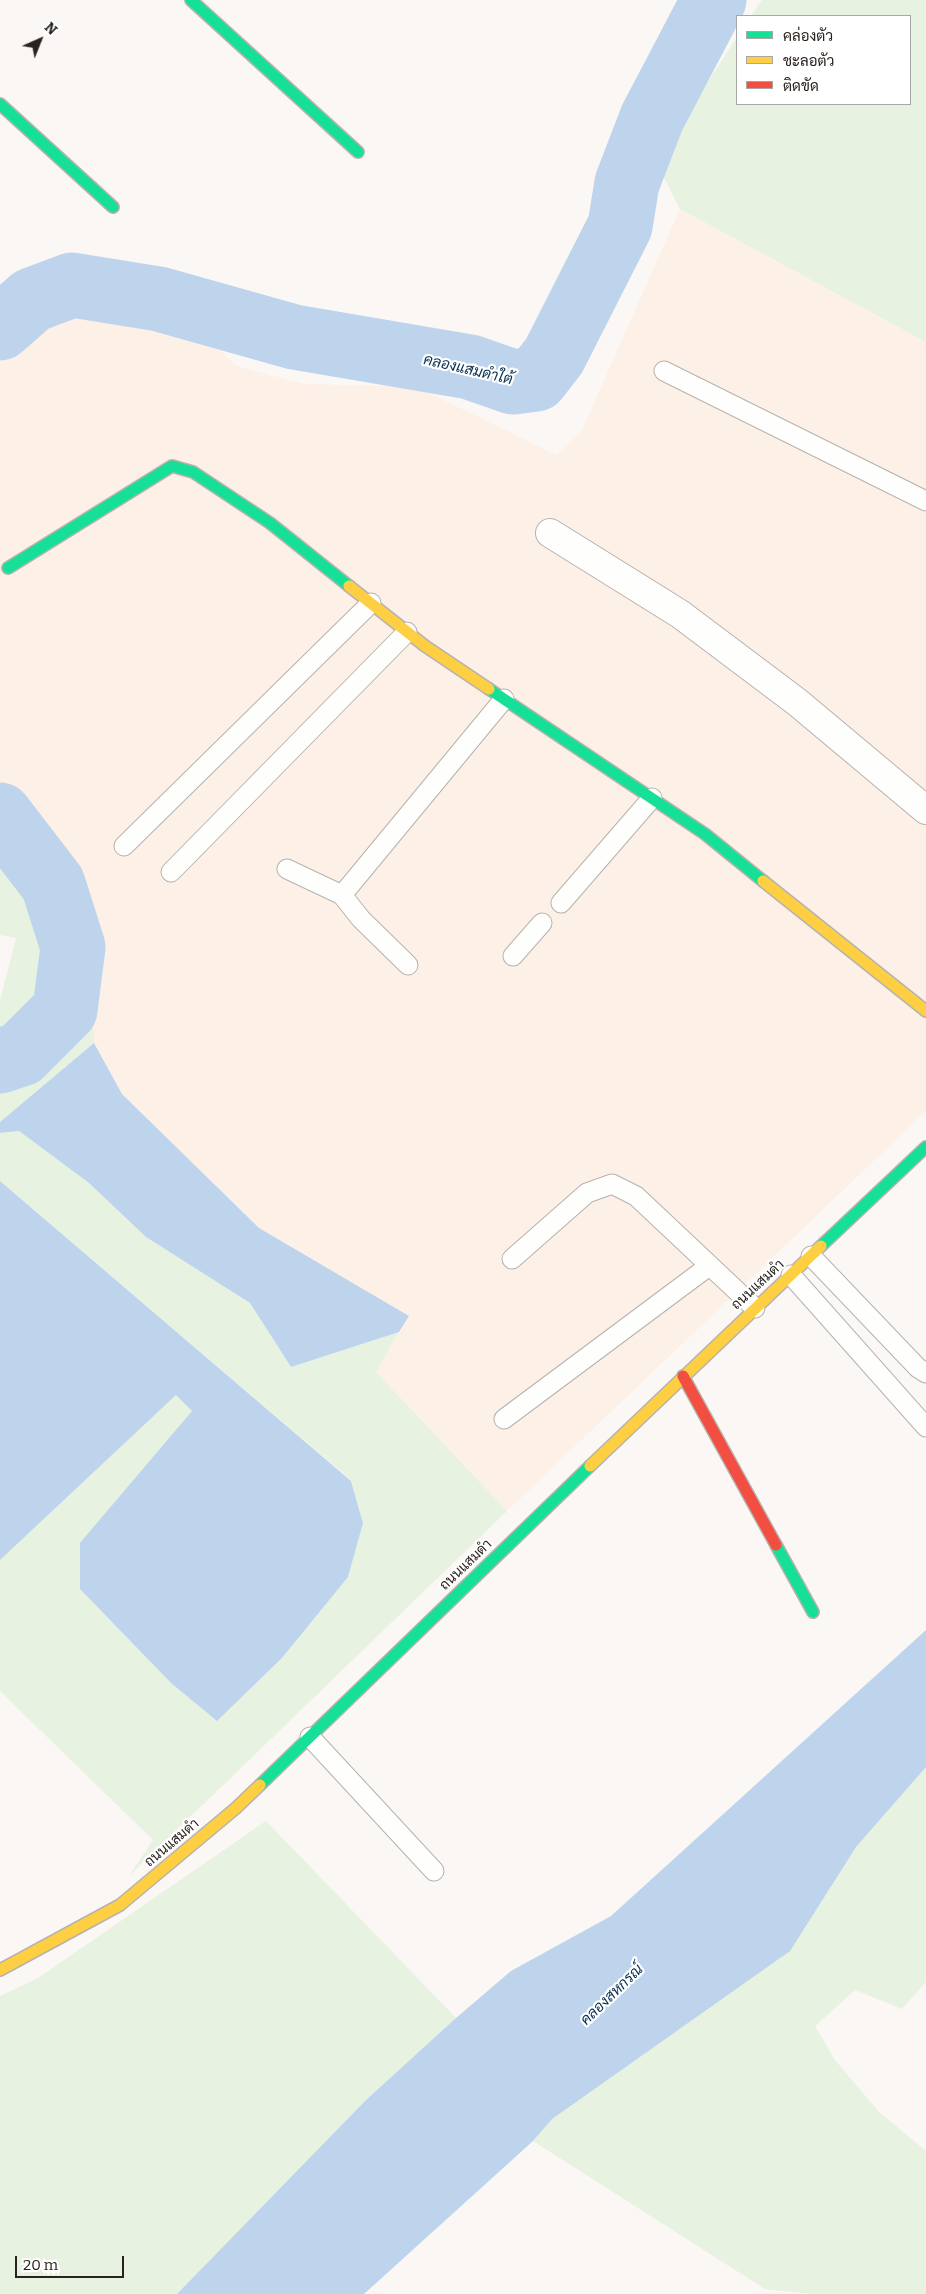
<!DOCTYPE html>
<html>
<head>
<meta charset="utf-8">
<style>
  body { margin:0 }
  #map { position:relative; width:926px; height:2294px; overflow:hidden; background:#faf7f4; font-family:Bitter,Sarabun,serif }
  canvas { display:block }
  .legend { position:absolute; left:736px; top:15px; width:175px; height:90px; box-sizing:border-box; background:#fff; border:1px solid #a9a7a5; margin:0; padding:6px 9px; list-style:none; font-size:15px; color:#29221e }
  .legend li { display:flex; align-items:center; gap:10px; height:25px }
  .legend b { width:25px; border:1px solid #a9a7a5 }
  .north { position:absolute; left:15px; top:15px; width:50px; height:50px; -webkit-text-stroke:4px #fff; paint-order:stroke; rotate:44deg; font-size:14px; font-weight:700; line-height:20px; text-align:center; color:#29221e }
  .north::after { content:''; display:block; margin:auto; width:18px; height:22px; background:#29221e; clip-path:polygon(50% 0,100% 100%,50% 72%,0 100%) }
  .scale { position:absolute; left:15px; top:2256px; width:109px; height:22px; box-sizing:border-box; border:2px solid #29221e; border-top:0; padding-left:6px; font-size:15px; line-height:18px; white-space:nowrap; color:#29221e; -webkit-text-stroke:4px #fff; paint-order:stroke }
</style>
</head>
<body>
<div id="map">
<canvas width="926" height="2294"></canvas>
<ul class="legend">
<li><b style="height:6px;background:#16e098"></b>คล่องตัว</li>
<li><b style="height:6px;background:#ffcf43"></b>ชะลอตัว</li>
<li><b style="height:6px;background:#f24e42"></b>ติดขัด</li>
</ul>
<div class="north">N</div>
<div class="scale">20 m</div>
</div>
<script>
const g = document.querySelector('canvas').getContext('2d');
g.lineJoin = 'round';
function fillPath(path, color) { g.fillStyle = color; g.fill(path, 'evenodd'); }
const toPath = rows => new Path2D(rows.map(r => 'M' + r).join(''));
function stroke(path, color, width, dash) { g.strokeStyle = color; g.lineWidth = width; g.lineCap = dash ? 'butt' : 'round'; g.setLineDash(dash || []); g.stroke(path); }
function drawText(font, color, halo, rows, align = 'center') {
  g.font = font + ' Bitter,Sarabun,serif'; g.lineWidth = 4.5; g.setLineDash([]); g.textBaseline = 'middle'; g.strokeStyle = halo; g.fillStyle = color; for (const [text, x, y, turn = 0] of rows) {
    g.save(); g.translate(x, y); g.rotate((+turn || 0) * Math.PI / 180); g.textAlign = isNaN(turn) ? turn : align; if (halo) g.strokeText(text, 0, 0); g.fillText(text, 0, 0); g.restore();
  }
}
fillPath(toPath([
  [680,209,926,342,926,1111,507,1511,376,1372,409,1316,259,1228,122,1094,94,1043,91,933,49,843,0,795,0,362,47,319,68,305,207,338,236,366,304,384,417,387,556,455,582,430]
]), '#fdf0e7');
fillPath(toPath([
  [762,0,926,0,926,342,680,209,658,166,698,97,737,37,737,104,910,104,910,16,751,16],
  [0,795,49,843,91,933,94,1043,0,1122,0,1001,16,938,0,935],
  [19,1131,89,1183,146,1237,250,1303,291,1367,399,1332,376,1372,507,1511,129,1876,153,1840,0,1691,0,1560,176,1395,192,1411,81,1543,80,1589,171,1683,217,1721,282,1658,348,1577,363,1523,351,1480,0,1181,0,1133],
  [926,1767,926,1982,902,2009,855,1990,815,2026,835,2060,878,2111,926,2151,926,2294,812,2294,765,2289,533,2141,552,2119,856,1847],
  [266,1821,456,2018,366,2100,177,2294,0,2294,0,1996,38,1978]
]), '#e7f2e1');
fillPath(toPath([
  [94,1043,122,1094,259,1228,409,1316,399,1332,291,1367,250,1303,146,1237,89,1183,19,1131,0,1133,0,1122],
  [0,1181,351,1481,363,1523,348,1577,282,1658,217,1721,171,1683,80,1589,80,1543,192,1411,176,1395,0,1560],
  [926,1630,926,1767,856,1847,790,1951,552,2119,533,2141,364,2294,177,2294,366,2100,456,2018,511,1971,611,1916]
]), '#bdd4ec');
stroke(toPath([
  [0,328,32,300,72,285,159,299,294,337,470,367,513,382,536,379,554,356,620,226,627,183,652,118,714,0],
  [0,815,53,884,73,947,65,1010,21,1054,0,1061]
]), '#bdd4ec', 65);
const lane = toPath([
  [664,371,926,501],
  [124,846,371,603],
  [287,869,342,895],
  [171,872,407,632],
  [561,903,652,798],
  [513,956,542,923],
  [408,965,361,919,342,895,504,699],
  [811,1256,918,1368,926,1373],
  [512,1259,587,1193,612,1184,636,1196,755,1308],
  [791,1275,926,1427],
  [504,1419,709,1266],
  [310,1737,434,1871]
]);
const street = toPath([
  [550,533,680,614,797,702,926,810]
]);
const fast = toPath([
  [191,0,358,152],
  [0,104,113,207],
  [8,568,172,466,193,472,270,523,349,586],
  [489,689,705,834,763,881],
  [821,1246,926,1147],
  [776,1545,813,1612],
  [260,1785,590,1466]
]);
const slow = toPath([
  [349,586,425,646,489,689],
  [763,881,926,1011],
  [590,1466,821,1246],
  [0,1970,120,1905,236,1808,260,1785]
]);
const jam = toPath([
  [683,1376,776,1545]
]);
stroke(lane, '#b6b2ae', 21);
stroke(street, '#b6b2ae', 30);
stroke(fast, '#b6b2ae', 14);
stroke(slow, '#b6b2ae', 14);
stroke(jam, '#b6b2ae', 14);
stroke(lane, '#fefefd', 19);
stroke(street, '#fefefd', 28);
stroke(fast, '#16e098', 11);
stroke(slow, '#ffcf43', 11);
stroke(jam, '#f24e42', 11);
drawText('14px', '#29221e', '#fff', [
  ["ถนนแสมดำ",758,1285,-43],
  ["ถนนแสมดำ",466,1565,-44],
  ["ถนนแสมดำ",172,1843,-40]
]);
drawText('italic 15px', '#082f51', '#fff', [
  ["คลองแสมดำใต้",468,370,13],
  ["คลองสหกรณ์",612,1995,-44]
]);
</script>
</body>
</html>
